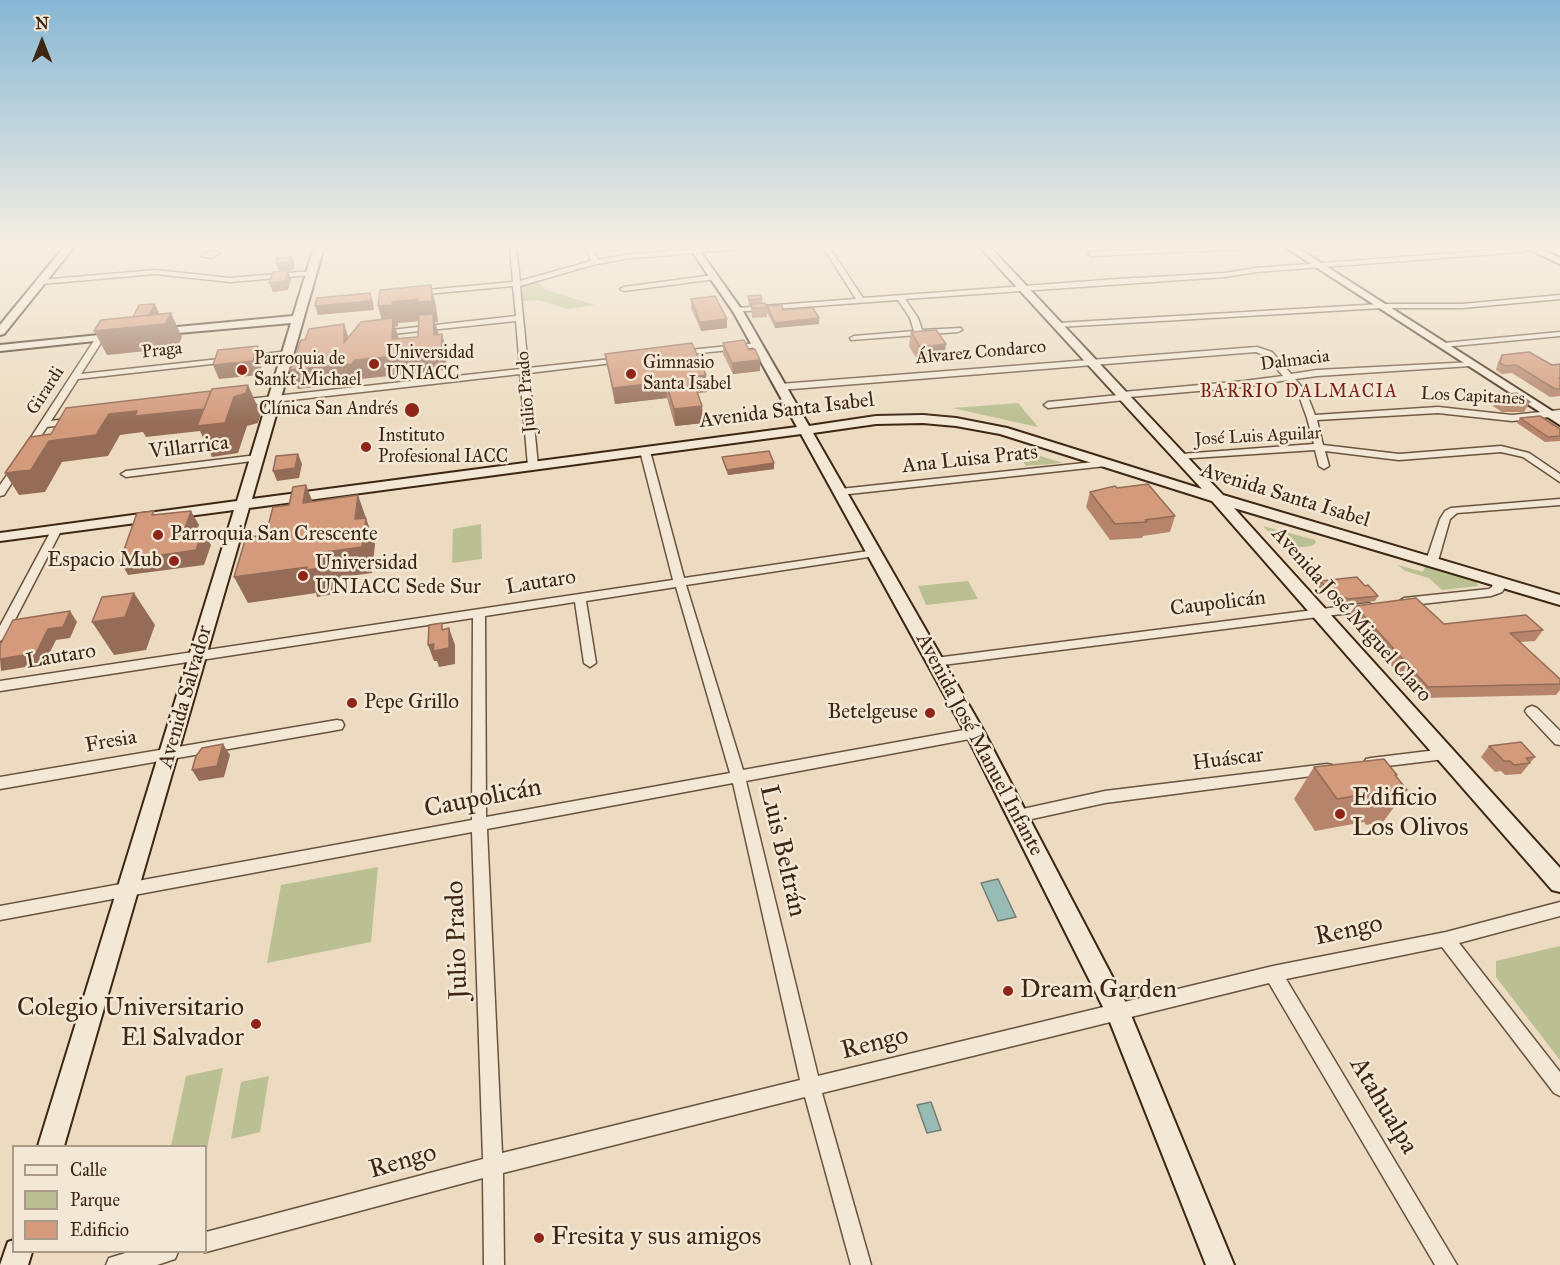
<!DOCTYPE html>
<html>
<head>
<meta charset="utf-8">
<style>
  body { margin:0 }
  #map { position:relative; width:1560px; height:1265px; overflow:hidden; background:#ecdbc0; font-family:"IM FELL Great Primer",serif }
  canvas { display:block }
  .legend { position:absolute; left:12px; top:1145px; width:195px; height:108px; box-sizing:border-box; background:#f3e8d6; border:2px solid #aa9a88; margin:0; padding:8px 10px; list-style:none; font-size:18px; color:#3d2612 }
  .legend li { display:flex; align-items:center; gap:12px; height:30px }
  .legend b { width:30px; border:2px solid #aa9a88 }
  .north { position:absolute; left:12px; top:12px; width:60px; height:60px; -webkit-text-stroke:4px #f3e8d6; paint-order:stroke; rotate:0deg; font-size:16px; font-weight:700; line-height:24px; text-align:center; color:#3d2612 }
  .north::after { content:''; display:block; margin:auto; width:21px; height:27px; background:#3d2612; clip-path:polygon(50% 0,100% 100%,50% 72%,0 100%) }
</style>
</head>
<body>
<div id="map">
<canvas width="1560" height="1265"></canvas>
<ul class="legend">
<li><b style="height:8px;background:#f3e8d6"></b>Calle</li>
<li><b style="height:16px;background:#bac091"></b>Parque</li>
<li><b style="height:16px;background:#d39a7c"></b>Edificio</li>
</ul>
<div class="north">N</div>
</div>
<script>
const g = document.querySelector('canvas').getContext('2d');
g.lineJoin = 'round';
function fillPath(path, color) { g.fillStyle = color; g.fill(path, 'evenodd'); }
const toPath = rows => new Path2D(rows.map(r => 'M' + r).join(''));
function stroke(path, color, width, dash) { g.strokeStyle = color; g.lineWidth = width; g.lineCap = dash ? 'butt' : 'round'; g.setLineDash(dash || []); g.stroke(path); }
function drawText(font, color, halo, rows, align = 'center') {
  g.font = font + ' "IM FELL Great Primer",serif'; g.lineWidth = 5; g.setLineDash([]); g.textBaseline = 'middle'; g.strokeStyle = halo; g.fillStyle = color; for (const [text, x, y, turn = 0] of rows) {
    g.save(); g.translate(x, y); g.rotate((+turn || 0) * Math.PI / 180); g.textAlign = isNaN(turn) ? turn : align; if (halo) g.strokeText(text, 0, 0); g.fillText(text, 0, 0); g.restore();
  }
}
fillPath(toPath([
  [538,281,544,289,595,305,567,309,539,300,521,301,521,284],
  [1018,403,1038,427,952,408],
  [1014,448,1063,463,1026,466],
  [481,524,482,559,452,563,453,529],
  [1263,526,1315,540,1316,543,1311,546,1285,549],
  [1426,564,1476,580,1478,586,1442,590,1429,578,1405,571,1398,565,1423,572],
  [968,581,978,599,926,605,918,586],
  [378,867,371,942,267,963,281,885],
  [1560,946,1560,1060,1496,977,1496,961],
  [223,1068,206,1154,206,1146,171,1146,186,1076],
  [269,1076,260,1132,231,1139,241,1082]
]), '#bac091');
const water = toPath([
  [998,879,1016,917,998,921,981,883,998,879],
  [931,1102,941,1130,927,1133,917,1105,931,1102]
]);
fillPath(water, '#99bbb6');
stroke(water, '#747f74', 1.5);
const street = toPath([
  [316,247,335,247,318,250,316,249,316,247],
  [510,247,516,247,520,281,591,261,586,247,592,247,598,260,624,255,718,247,740,247,737,249,624,259,592,265,520,286,528,368,621,358,625,360,621,362,529,373,538,466,536,468,533,469,528,466,520,374,239,406,235,403,239,400,520,369,516,321,382,335,378,333,382,331,516,316,513,286,416,295,412,293,416,291,513,282,510,247],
  [823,247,829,247,863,298,1118,279,1225,273,1256,268,1534,247,1522,252,1256,272,1225,277,905,299,918,318,922,330,961,328,962,330,958,332,851,340,850,338,854,336,914,331,910,318,898,300,734,312,734,308,737,308,856,299,823,247],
  [1203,247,1242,247,1239,249,1091,256,1088,254,1091,252,1203,247],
  [211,250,220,253,212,258,200,256,211,250],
  [155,270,230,278,312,271,316,273,312,275,230,282,155,274,41,284,37,282,41,280,155,270],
  [713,275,717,277,716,279,624,291,620,289,624,287,713,275],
  [1560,295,1560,299,1462,308,1382,308,1058,327,1054,325,1058,323,1382,304,1462,304,1560,295],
  [1560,332,1560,336,1443,347,1439,345,1443,343,1560,332],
  [97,336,104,338,81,374,229,358,233,360,229,362,78,379,51,421,73,418,76,419,76,423,47,427,32,450,26,450,24,448,97,336],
  [757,343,760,343,760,347,680,355,676,353,680,351,757,343],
  [1257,347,1272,352,1291,374,1317,370,1474,362,1475,364,1471,366,1317,376,1295,379,1306,392,1315,415,1438,407,1512,415,1560,410,1560,416,1512,421,1438,413,1317,420,1323,445,1399,454,1501,446,1529,453,1560,474,1560,482,1523,457,1501,452,1399,460,1325,451,1329,466,1324,469,1319,466,1315,450,1178,459,1176,457,1181,454,1314,444,1307,418,1298,393,1287,380,1244,387,1129,397,1125,400,1048,408,1044,405,1048,402,1119,395,1123,392,1244,381,1283,376,1266,356,1256,352,780,390,776,387,780,384,1257,347],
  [288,351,292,353,291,355,247,360,243,358,247,356,288,351],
  [645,448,650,451,684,578,875,550,880,553,875,556,686,585,743,770,975,728,980,729,982,733,980,737,975,738,746,781,818,1076,1273,966,1446,932,1560,902,1560,916,1459,943,1560,1072,1560,1096,1554,1093,1442,947,1286,979,1457,1265,1435,1265,1269,983,822,1093,871,1265,851,1265,805,1097,503,1173,504,1265,484,1265,483,1178,206,1252,204,1252,206,1232,483,1159,472,832,0,920,0,906,472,820,473,618,0,691,0,681,673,580,640,451,645,448],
  [676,587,730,773,486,817,485,616,575,602,584,663,590,667,596,663,586,601,676,587],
  [733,783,800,1080,502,1153,487,829,733,783],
  [257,455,262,458,260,460,126,477,121,474,126,471,257,455],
  [1103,461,1106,462,1106,466,840,495,835,492,840,489,1103,461],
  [17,464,22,467,4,495,0,496,0,485,14,465,17,464],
  [1560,499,1560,505,1457,513,1450,519,1438,561,1432,564,1426,561,1440,519,1445,511,1451,508,1560,499],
  [57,526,62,529,6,637,0,641,0,626,52,529,57,526],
  [1498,578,1504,582,1504,589,1502,592,1491,596,1404,606,1398,602,1404,598,1489,589,1492,587,1494,579,1498,578],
  [1369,603,1375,607,1373,610,935,666,929,662,935,658,1369,603],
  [1532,706,1537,708,1560,731,1560,745,1555,744,1527,714,1525,711,1527,708,1532,706],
  [337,720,342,721,344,725,342,729,337,730,0,789,0,777,337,720],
  [1445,749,1450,750,1452,754,1450,758,1445,759,1371,768,1366,767,1364,763,1366,759,1371,758,1445,749],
  [1327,764,1332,765,1334,769,1332,773,1327,774,1105,803,1018,822,1013,820,1011,816,1013,812,1018,810,1105,791,1327,764],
  [129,1252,178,1252,175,1259,157,1265,106,1265,109,1258,129,1252]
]);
const secondary = toPath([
  [64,247,74,247,4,334,0,335,0,325,64,247],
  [314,247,324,247,252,499,797,427,734,313,689,247,697,247,744,313,809,426,876,416,923,415,956,418,1007,428,1202,489,980,247,990,247,1223,495,1560,595,1560,605,1234,508,1560,868,1560,892,1552,890,1212,501,1000,434,956,426,923,423,876,424,813,433,982,728,1126,1003,1234,1265,1206,1265,1108,1017,966,734,801,434,249,508,64,1146,38,1146,234,510,0,541,0,533,237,501,291,323,156,335,151,332,156,329,293,316,314,247],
  [1285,247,1296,247,1560,416,1560,425,1285,247],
  [1523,247,1535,247,1560,258,1560,264,1523,247],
  [119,333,123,334,123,338,0,351,0,345,119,333],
  [14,1240,14,1252,32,1252,28,1265,0,1265,8,1242,14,1240]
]);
stroke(street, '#69533e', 3);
stroke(secondary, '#3d2612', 4);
fillPath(street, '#f3e8d6');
fillPath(secondary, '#f3e8d6');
fillPath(toPath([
  [1306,247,1338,247,1337,248,1313,251],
  [748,296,762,299,762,303,767,306,783,310,819,324,775,328,767,313,767,317,752,318,751,305,749,305],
  [691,299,727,319,727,328,701,331,691,308],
  [911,332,944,359,918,361,909,346],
  [723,343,749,350,760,371,733,374,723,354],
  [605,354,707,392,697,393,702,406,703,423,675,426,667,398,615,404,608,370],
  [1502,355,1552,365,1560,364,1560,396,1550,397,1512,373,1502,374,1496,370,1498,362],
  [1499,396,1530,402,1524,412,1502,412,1493,406],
  [1520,418,1560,429,1560,441,1545,442,1517,423],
  [722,457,774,469,728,475,723,462],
  [1117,488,1175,516,1170,532,1143,536,1142,538,1110,540,1086,507,1090,492],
  [1320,581,1365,586,1378,596,1375,601,1345,605,1330,599,1318,586],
  [1355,606,1444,624,1543,630,1535,641,1520,642,1560,684,1560,690,1556,695,1420,698,1348,617],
  [1489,746,1535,757,1521,774,1505,775,1501,771,1495,772,1481,757],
  [1314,767,1397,775,1396,776,1407,790,1383,822,1366,825,1364,822,1315,831,1294,799]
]), '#b5846b');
fillPath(toPath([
  [1314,247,1338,247,1337,248,1313,251],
  [292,257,295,265,293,270,288,271,291,279,288,290,273,292,269,283,279,272,276,263],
  [431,285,436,306,438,322,435,322,438,331,439,352,442,334,447,352,446,370,361,379,358,382,298,389,290,370,354,360,384,328,378,306,392,302],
  [423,321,438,352,398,356,398,335,395,327,398,326,398,323],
  [370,293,373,302,374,310,318,315,315,306],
  [155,304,159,313,153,325,171,313,182,337,177,348,107,355,94,331,134,327],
  [819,318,819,324,775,328,775,323],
  [727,319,727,328,701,331,700,322],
  [344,324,350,342,344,343],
  [946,344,944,359,918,361,920,347],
  [258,346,264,360,259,375,219,379,213,365],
  [760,360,760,371,733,374,732,363],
  [706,375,707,392,693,393,692,377],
  [666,382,667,398,615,404,613,388],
  [248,385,261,414,258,423,247,426,238,453,212,457,200,431,146,437,143,432,120,435,108,456,62,462,45,492,19,495,5,473,49,441,109,414,234,397],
  [702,406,703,423,675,426,674,409],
  [298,454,302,464,299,478,277,481,273,471],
  [774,463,774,469,728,475,727,470],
  [306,485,316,510,303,503],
  [358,495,375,544,372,573,336,578,334,594,317,597,316,593,248,603,234,577,307,567,325,552,355,519],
  [191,511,199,525,190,548,183,534],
  [203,531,211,545,204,565,128,575,120,561],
  [134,593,155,625,146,650,114,655,92,622],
  [70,611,77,622,70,638,56,640,44,664,1,671,0,659,48,629],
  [449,628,455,645,455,664,439,667,437,661,434,661,428,645],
  [223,744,230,755,224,777,199,781,192,770]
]), '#946c57');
const building = toPath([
  [292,257,290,262,276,263,277,258,292,257],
  [288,270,285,281,269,283,273,272,288,270],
  [431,285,432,301,418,302,418,299,392,302,392,305,378,306,380,290,431,285],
  [370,293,371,301,315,306,317,298,370,293],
  [760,295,762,299,749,300,748,296,760,295],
  [715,296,727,319,700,322,691,299,715,296],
  [765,303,767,308,752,308,751,304,765,303],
  [155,304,149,315,133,317,139,305,155,304],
  [782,305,783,310,813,308,819,318,775,323,767,306,782,305],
  [171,313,165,324,94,331,101,320,171,313],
  [433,314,434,335,442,334,441,352,354,360,352,364,290,370,301,340,305,340,309,329,344,324,344,343,361,322,393,318,392,339,418,337,419,315,433,314],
  [936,330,946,344,920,347,911,332,936,330],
  [744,340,749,350,755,349,760,360,732,363,723,343,744,340],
  [692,343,706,375,692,377,702,406,674,409,666,382,613,388,605,354,692,343],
  [258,346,253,361,213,365,218,350,258,346],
  [1529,352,1552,365,1560,364,1560,377,1559,378,1560,378,1560,389,1555,389,1516,365,1506,366,1500,363,1502,355,1529,352],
  [248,385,246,393,234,397,225,423,197,426,212,389,248,385],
  [211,391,204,409,135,416,137,411,109,414,96,435,49,441,31,470,5,473,30,437,51,434,66,408,211,391],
  [1516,393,1530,402,1507,402,1499,396,1516,393],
  [1540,416,1560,429,1560,436,1548,437,1520,418,1540,416],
  [769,451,774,463,727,470,722,457,769,451],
  [298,454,295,468,273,471,276,456,298,454],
  [1148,484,1175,516,1145,520,1147,522,1115,524,1090,492,1115,486,1117,488,1148,484],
  [306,485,303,503,358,495,355,519,366,518,362,547,325,552,322,568,306,570,307,567,234,577,246,537,258,536,259,531,267,530,273,507,289,505,293,487,306,485],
  [154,511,152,515,191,511,183,534,203,531,196,550,120,561,137,513,154,511],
  [1357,577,1365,586,1368,585,1378,596,1348,599,1333,593,1320,581,1357,577],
  [134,593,125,617,92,622,102,597,134,593],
  [1416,598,1444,624,1526,615,1543,630,1510,633,1560,679,1560,684,1428,687,1355,606,1416,598],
  [70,611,63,627,48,629,36,653,0,659,0,645,13,620,70,611],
  [442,623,442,630,449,628,449,648,433,651,434,644,428,645,429,625,442,623],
  [1521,742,1535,757,1526,758,1530,763,1514,765,1510,761,1504,761,1489,746,1521,742],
  [223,744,217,766,192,770,196,756,202,748,223,744],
  [1384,759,1397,775,1395,775,1407,790,1390,793,1388,790,1337,799,1314,767,1384,759]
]);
fillPath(building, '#d39a7c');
stroke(building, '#946c57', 1.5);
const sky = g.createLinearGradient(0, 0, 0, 424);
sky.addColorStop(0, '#88b7d4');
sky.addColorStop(0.58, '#f6efe3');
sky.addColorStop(1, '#f6efe300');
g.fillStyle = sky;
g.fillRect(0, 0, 1560, 424);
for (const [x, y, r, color] of [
  [374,364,6,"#8f2418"],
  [242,370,6,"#8f2418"],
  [631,374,6,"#8f2418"],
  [412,410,8,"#8f2418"],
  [366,447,6,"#8f2418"],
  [158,535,6,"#8f2418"],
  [174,561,6,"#8f2418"],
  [303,576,6,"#8f2418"],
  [352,703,6,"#8f2418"],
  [930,713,6,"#8f2418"],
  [1340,814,6,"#8f2418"],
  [1008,991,6,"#8f2418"],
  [256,1024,6,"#8f2418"],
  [539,1238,6,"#8f2418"]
]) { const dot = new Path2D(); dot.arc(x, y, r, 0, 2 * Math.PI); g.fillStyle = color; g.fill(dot); stroke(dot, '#f3e8d6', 2); }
drawText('18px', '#3d2612', '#f3e8d6', [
  ["Praga",162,351,-6],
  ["Álvarez Condarco",981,353,-5],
  ["Dalmacia",1295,361,-7],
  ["Girardi",46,391,-57],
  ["Julio Prado",527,392,-95],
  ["Los Capitanes",1473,397,3],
  ["José Luis Aguilar",1258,437,-3]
]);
drawText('18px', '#3d2612', '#f3e8d6', [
  ["Universidad",386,354],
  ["UNIACC",386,375],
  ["Parroquia de",254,360],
  ["Sankt Michael",254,381],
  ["Gimnasio",643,364],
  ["Santa Isabel",643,385],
  ["Clínica San Andrés",398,410,"right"],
  ["Instituto",378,437],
  ["Profesional IACC",378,458]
], 'left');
g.letterSpacing = '1.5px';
drawText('18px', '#7a1f14', '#f3e8d6', [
  ["BARRIO DALMACIA",1299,393]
]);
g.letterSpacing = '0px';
drawText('21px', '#3d2612', '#f3e8d6', [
  ["Avenida Santa Isabel",787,411,-7],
  ["Villarrica",189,448,-7],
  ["Ana Luisa Prats",970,460,-6],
  ["Avenida Santa Isabel",1285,496,17],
  ["Lautaro",541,583,-9],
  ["Caupolicán",1218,604,-7],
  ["Avenida José Miguel Claro",1351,615,48],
  ["Lautaro",61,657,-9],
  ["Avenida Salvador",186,697,-74],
  ["Fresia",111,742,-10],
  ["Avenida José Manuel Infante",979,745,62],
  ["Huáscar",1228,760,-7]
]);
drawText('21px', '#3d2612', '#f3e8d6', [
  ["Parroquia San Crescente",170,535],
  ["Espacio Mub",162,561,"right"],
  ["Universidad",315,564],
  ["UNIACC Sede Sur",315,588],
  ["Pepe Grillo",364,703],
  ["Betelgeuse",918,713,"right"]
], 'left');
drawText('26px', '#3d2612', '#f3e8d6', [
  ["Caupolicán",483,799,-11],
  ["Luis Beltrán",782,851,77],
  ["Rengo",1349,931,-12],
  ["Julio Prado",458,940,-92],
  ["Rengo",875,1044,-14],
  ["Atahualpa",1383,1106,59],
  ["Rengo",403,1162,-16]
]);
drawText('26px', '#3d2612', '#f3e8d6', [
  ["Edificio",1352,799],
  ["Los Olivos",1352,829],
  ["Dream Garden",1020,991],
  ["Colegio Universitario",244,1009,"right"],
  ["El Salvador",244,1039,"right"],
  ["Fresita y sus amigos",551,1238]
], 'left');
</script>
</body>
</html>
